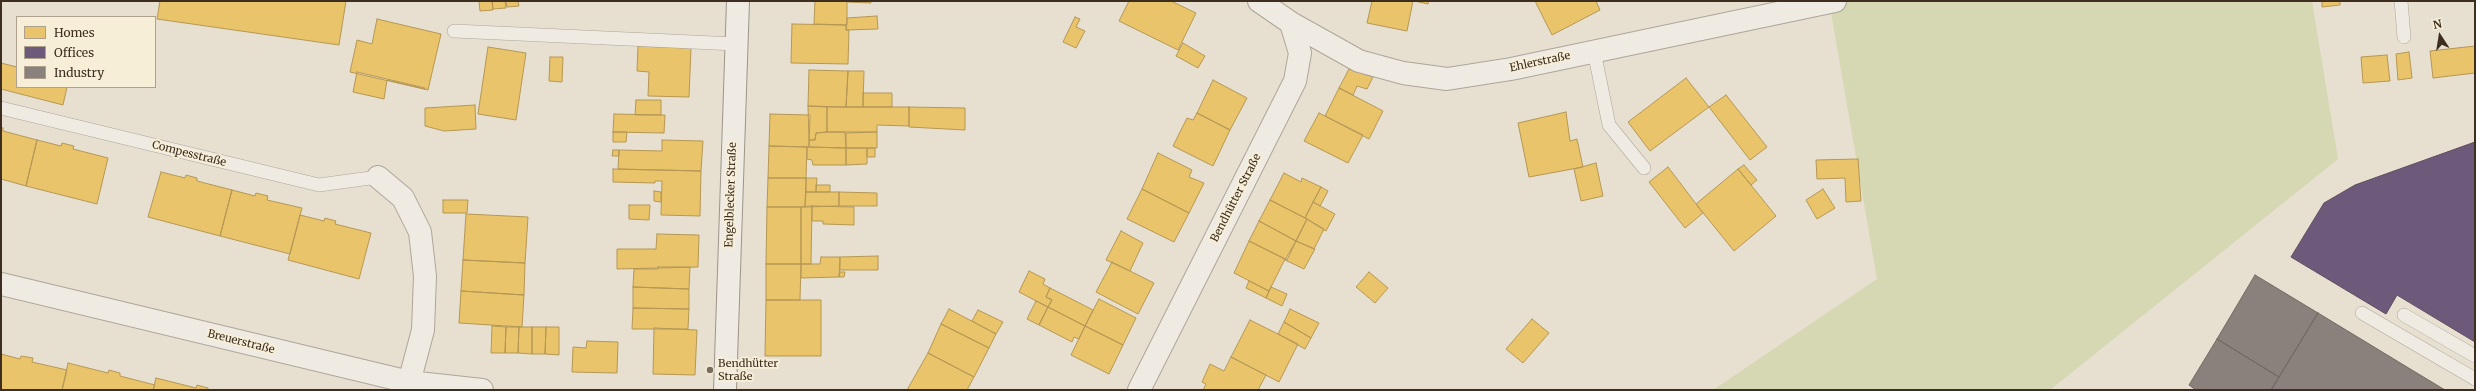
<!DOCTYPE html>
<html>
<head>
<meta charset="utf-8">
<style>
  body { margin:0 }
  #map { position:relative; width:2476px; height:391px; overflow:hidden; background:#e7e0d1; font-family:Merriweather,serif }
  canvas { display:block }
  .frame { position:absolute; inset:0; border:2px solid #3d2e20; pointer-events:none }
  .legend { position:absolute; left:16px; top:16px; width:140px; height:72px; box-sizing:border-box; background:#f7eed8; border:1px solid #ada18e; margin:0; padding:5px 7px; list-style:none; font-size:12px; color:#3d2e20 }
  .legend li { display:flex; align-items:center; gap:8px; height:20px }
  .legend b { width:20px; border:1px solid #ada18e }
  .north { position:absolute; left:2420px; top:16px; width:40px; height:40px; -webkit-text-stroke:3px #f7eed8; paint-order:stroke; rotate:348deg; font-size:11px; font-weight:700; line-height:16px; text-align:center; color:#3d2e20 }
  .north::after { content:''; display:block; margin:auto; width:14px; height:18px; background:#3d2e20; clip-path:polygon(50% 0,100% 100%,50% 72%,0 100%) }
</style>
</head>
<body>
<div id="map">
<canvas width="2476" height="391"></canvas>
<div class="frame"></div>
<ul class="legend">
<li><b style="height:11px;background:#e9c46a"></b>Homes</li>
<li><b style="height:11px;background:#6d597a"></b>Offices</li>
<li><b style="height:11px;background:#8a817c"></b>Industry</li>
</ul>
<div class="north">N</div>
</div>
<script>
const g = document.querySelector('canvas').getContext('2d');
g.lineJoin = 'round';
function fillPath(path, color) { g.fillStyle = color; g.fill(path, 'evenodd'); }
const toPath = rows => new Path2D(rows.map(r => 'M' + r).join(''));
function stroke(path, color, width, dash) { g.strokeStyle = color; g.lineWidth = width; g.lineCap = dash ? 'butt' : 'round'; g.setLineDash(dash || []); g.stroke(path); }
function drawText(font, color, halo, rows, align = 'center') {
  g.font = font + ' Merriweather,serif'; g.lineWidth = 4; g.setLineDash([]); g.textBaseline = 'middle'; g.strokeStyle = halo; g.fillStyle = color; for (const [text, x, y, turn = 0] of rows) {
    g.save(); g.translate(x, y); g.rotate((+turn || 0) * Math.PI / 180); g.textAlign = isNaN(turn) ? turn : align; if (halo) g.strokeText(text, 0, 0); g.fillText(text, 0, 0); g.restore();
  }
}
fillPath(toPath([
  [1829,1,2312,1,2338,159,2050,390,1713,390,1877,279]
]), '#d6d7b3');
const homes = toPath([
  [160,1,346,1,339,45,157,19,160,1],
  [479,1,492,1,493,10,480,11,479,1],
  [492,1,505,1,506,8,493,9,492,1],
  [506,1,518,1,519,6,507,7,506,1],
  [815,1,847,1,847,25,814,24,815,1],
  [847,1,871,1,871,3,847,2,847,1],
  [1129,1,1171,1,1196,13,1178,50,1119,21,1129,1],
  [1372,1,1413,1,1407,31,1367,23,1372,1],
  [1414,1,1429,1,1428,4,1414,1],
  [1535,1,1596,1,1600,10,1552,35,1535,1],
  [2322,1,2340,1,2340,5,2322,7,2322,1],
  [877,16,878,29,846,30,847,18,877,16],
  [1075,17,1080,19,1076,27,1085,31,1076,48,1063,42,1075,17],
  [377,19,441,34,428,90,350,72,357,40,372,44,377,19],
  [792,24,846,25,846,30,849,30,848,64,791,63,792,24],
  [1183,43,1205,56,1198,68,1176,56,1183,43],
  [638,46,691,48,689,97,648,96,649,72,637,71,638,46],
  [2475,46,2475,73,2433,78,2430,51,2475,46],
  [488,47,526,53,516,120,478,114,488,47],
  [2409,52,2412,78,2398,80,2396,54,2409,52],
  [2387,55,2390,81,2363,83,2361,57,2387,55],
  [550,57,563,57,562,82,549,81,550,57],
  [1,63,17,67,17,87,67,87,63,105,1,89,1,63],
  [1349,69,1373,77,1367,89,1357,86,1353,95,1339,88,1349,69],
  [809,70,848,71,846,107,808,106,809,70],
  [848,71,864,71,863,107,846,107,848,71],
  [357,72,425,88,425,89,387,80,384,99,353,92,357,72],
  [1686,78,1709,107,1650,151,1628,122,1686,78],
  [1213,80,1247,98,1230,130,1197,113,1213,80],
  [1339,88,1383,111,1369,139,1325,116,1339,88],
  [863,93,892,93,892,107,863,107,863,93],
  [1726,95,1767,147,1750,160,1709,107,1726,95],
  [636,100,661,100,661,115,635,115,636,100],
  [475,105,476,129,444,131,425,126,425,108,475,105],
  [808,106,827,107,827,132,816,133,815,140,809,140,808,106],
  [827,107,909,107,909,126,877,125,877,132,827,132,827,107],
  [909,107,965,108,965,130,909,127,909,107],
  [1566,112,1570,141,1577,139,1583,167,1529,177,1518,123,1566,112],
  [1197,113,1230,130,1213,166,1173,146,1187,118,1193,120,1197,113],
  [1319,113,1363,135,1348,163,1304,141,1319,113],
  [614,114,665,115,664,133,613,132,614,114],
  [770,114,810,115,809,147,769,146,770,114],
  [1,127,3,128,3,131,37,140,26,186,1,179,1,127],
  [613,132,627,132,626,142,613,142,613,132],
  [827,132,845,132,846,148,809,147,809,140,815,140,816,133,827,132],
  [877,132,877,148,846,148,846,133,877,132],
  [37,140,61,146,62,143,74,146,73,149,108,158,97,204,26,186,37,140],
  [662,140,703,141,701,171,618,169,619,150,662,151,662,140],
  [769,146,807,147,806,178,768,178,769,146],
  [807,147,846,148,846,165,813,165,812,160,807,159,807,147],
  [846,148,867,148,867,164,846,165,846,148],
  [867,148,875,148,875,157,867,157,867,148],
  [613,150,619,150,619,156,612,156,613,150],
  [1158,153,1192,170,1189,177,1204,183,1189,213,1142,189,1158,153],
  [1858,159,1861,201,1846,202,1845,178,1817,179,1816,160,1858,159],
  [1596,163,1603,196,1581,201,1574,169,1596,163],
  [1744,165,1757,180,1751,185,1738,169,1744,165],
  [1668,167,1703,213,1685,228,1649,182,1668,167],
  [613,169,701,171,700,216,661,215,662,181,655,181,655,183,613,182,613,169],
  [1738,169,1776,216,1734,251,1696,204,1738,169],
  [161,172,185,178,186,175,197,178,197,181,232,190,220,236,148,217,161,172],
  [1284,173,1301,182,1302,178,1321,187,1305,218,1270,200,1284,173],
  [768,178,806,178,805,207,767,207,768,178],
  [806,178,817,178,816,192,806,192,806,178],
  [816,185,830,185,830,192,816,192,816,185],
  [1321,187,1328,191,1320,206,1313,202,1321,187],
  [1142,189,1189,213,1174,242,1127,219,1142,189],
  [1823,189,1835,208,1817,219,1806,200,1823,189],
  [232,190,255,196,256,193,268,196,267,200,302,208,290,254,220,236,232,190],
  [654,191,661,192,661,202,654,201,654,191],
  [806,192,839,192,839,206,805,207,806,192],
  [839,192,877,193,877,206,839,206,839,192],
  [443,200,468,200,467,213,443,213,443,200],
  [1270,200,1307,219,1296,241,1259,221,1270,200],
  [1313,202,1335,214,1326,231,1305,218,1313,202],
  [629,205,650,205,649,220,629,219,629,205],
  [812,206,811,264,801,264,801,207,812,206],
  [812,206,854,207,854,225,823,224,823,221,812,221,812,206],
  [767,207,801,207,801,264,766,264,767,207],
  [466,214,528,217,525,263,463,260,466,214],
  [300,215,324,221,325,218,336,221,335,224,371,233,359,279,288,260,300,215],
  [1307,219,1324,229,1314,249,1296,241,1307,219],
  [1259,221,1296,241,1287,260,1249,241,1259,221],
  [1121,231,1143,243,1130,271,1106,260,1121,231],
  [657,234,699,235,698,267,617,269,617,249,656,249,657,234],
  [1249,241,1285,259,1269,291,1234,273,1249,241],
  [1296,241,1315,249,1304,269,1285,260,1296,241],
  [878,256,878,270,840,270,840,257,878,256],
  [821,257,840,257,839,277,801,278,801,264,820,264,821,257],
  [463,260,525,263,524,295,461,291,463,260],
  [1112,262,1154,283,1138,314,1096,292,1112,262],
  [766,264,801,264,800,300,766,300,766,264],
  [658,267,690,267,689,289,633,287,634,269,658,269,658,267],
  [1029,271,1045,279,1043,284,1050,288,1046,297,1052,300,1048,307,1019,292,1029,271],
  [840,272,845,272,844,277,839,277,840,272],
  [1369,272,1388,288,1375,303,1356,287,1369,272],
  [1249,281,1269,291,1266,298,1246,288,1249,281],
  [633,287,689,289,689,309,633,308,633,287],
  [1271,287,1287,294,1282,306,1266,298,1271,287],
  [1050,288,1093,310,1085,326,1048,307,1052,300,1046,297,1050,288],
  [461,291,524,295,522,327,459,323,461,291],
  [1099,299,1136,318,1123,345,1085,326,1099,299],
  [766,300,821,300,821,356,765,356,766,300],
  [1036,301,1048,307,1039,325,1027,319,1036,301],
  [1048,307,1085,326,1079,339,1074,337,1072,342,1039,325,1048,307],
  [633,308,689,309,688,329,632,329,633,308],
  [949,309,996,334,989,348,941,324,949,309],
  [1290,309,1319,323,1311,338,1284,322,1290,309],
  [978,310,1003,322,996,334,972,321,978,310],
  [1532,319,1549,333,1523,363,1506,349,1532,319],
  [1250,320,1298,344,1279,382,1231,357,1250,320],
  [1284,322,1311,338,1305,349,1278,334,1284,322],
  [941,324,989,348,974,377,928,353,941,324],
  [492,326,506,327,505,353,491,353,492,326],
  [1085,326,1123,345,1109,374,1071,355,1085,326],
  [506,327,519,327,518,353,505,353,506,327],
  [519,327,532,327,532,354,518,353,519,327],
  [532,327,546,327,545,354,532,354,532,327],
  [546,327,559,327,559,355,545,354,546,327],
  [654,328,697,330,695,375,653,374,654,328],
  [587,341,618,342,617,373,572,372,573,347,586,348,587,341],
  [928,353,974,377,967,390,907,390,928,353],
  [1,354,20,359,21,356,33,358,32,362,67,370,62,390,1,390,1,354],
  [1231,357,1266,375,1258,390,1203,390,1206,384,1202,382,1210,364,1224,371,1231,357],
  [68,363,108,373,109,370,120,373,120,376,155,385,153,390,62,390,68,363],
  [156,378,196,388,197,385,208,388,208,390,153,390,156,378]
]);
fillPath(homes, '#e9c46a');
stroke(homes, '#b59754', 1);
const offices = toPath([
  [2475,142,2475,342,2397,295,2386,314,2291,257,2324,203,2355,185,2475,142]
]);
fillPath(offices, '#6d597a');
stroke(offices, '#5f4c5f', 1);
const industry = toPath([
  [2255,275,2318,313,2279,377,2217,339,2255,275],
  [2318,313,2402,364,2445,390,2271,390,2318,313],
  [2217,339,2279,377,2271,390,2196,390,2189,385,2217,339]
]);
fillPath(industry, '#8a817c');
stroke(industry, '#736860', 1);
const lane = toPath([
  [2401,1,2404,37],
  [454,31,736,44],
  [1594,51,1609,125,1644,168],
  [1,108,319,185,378,177],
  [2362,313,2475,379],
  [2404,315,2475,356]
]);
const street = toPath([
  [1259,1,1291,23,1359,61,1403,73,1447,79,1511,69,1835,1],
  [378,177,403,198,420,232,425,276,423,330,407,390],
  [1,284,409,382,482,390],
  [1139,390,1295,81,1300,53,1291,23]
]);
const secondary = toPath([
  [725,390,738,1]
]);
stroke(lane, '#ada599', 14);
stroke(street, '#ada599', 24);
stroke(secondary, '#9c958a', 24);
stroke(lane, '#efebe3', 13);
stroke(street, '#efebe3', 22);
stroke(secondary, '#efebe3', 22);
for (const [x, y, r, color] of [
  [710,370,4,"#786c5e"]
]) { const dot = new Path2D(); dot.arc(x, y, r, 0, 2 * Math.PI); g.fillStyle = color; g.fill(dot); stroke(dot, '#f7eed8', 1.5); }
drawText('11px', '#3d2e20', '#f7eed8', [
  ["Ehlerstraße",1540,62,-12],
  ["Compesstraße",189,154,14],
  ["Engelblecker Straße",731,195,-88],
  ["Bendhütter Straße",1236,198,-63],
  ["Breuerstraße",241,342,14]
]);
drawText('11px', '#3d2e20', '#f7eed8', [
  ["Bendhütter",718,364],
  ["Straße",718,377]
], 'left');
</script>
</body>
</html>
